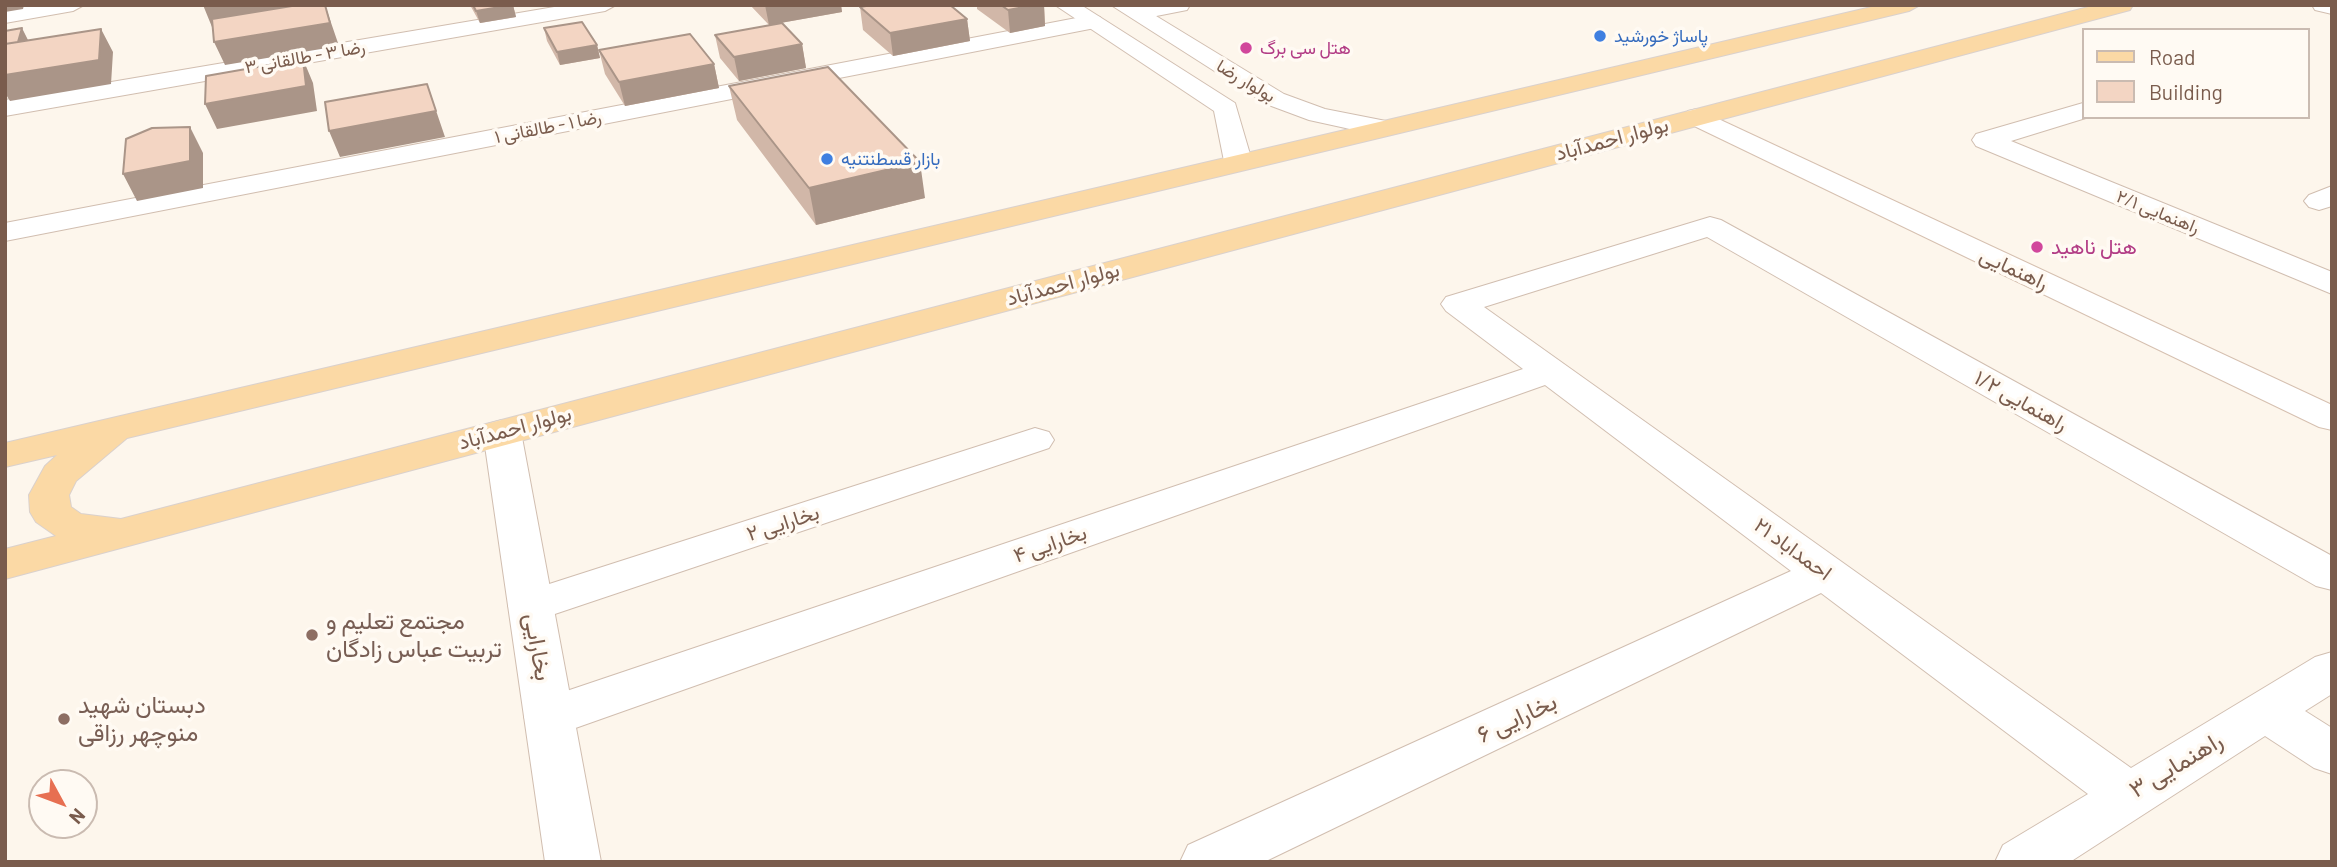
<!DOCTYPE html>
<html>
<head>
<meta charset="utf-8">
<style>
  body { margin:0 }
  #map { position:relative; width:2337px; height:867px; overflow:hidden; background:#fdf6ec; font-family:Barlow,sans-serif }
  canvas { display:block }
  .frame { position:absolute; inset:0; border:7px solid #7a5c4d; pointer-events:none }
  .legend { position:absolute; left:2082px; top:28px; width:228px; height:91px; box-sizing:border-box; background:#fffaf3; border:2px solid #cabbb1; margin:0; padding:9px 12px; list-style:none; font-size:21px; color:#7a5c4d }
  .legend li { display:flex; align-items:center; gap:14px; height:35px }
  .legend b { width:35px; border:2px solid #cabbb1 }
  .north { position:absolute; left:28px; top:769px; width:70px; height:70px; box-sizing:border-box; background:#fffaf3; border:2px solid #cabbb1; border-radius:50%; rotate:131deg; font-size:19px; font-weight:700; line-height:28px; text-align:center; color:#7a5c4d }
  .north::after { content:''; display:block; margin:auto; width:24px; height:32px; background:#e76f51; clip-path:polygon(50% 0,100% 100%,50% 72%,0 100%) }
</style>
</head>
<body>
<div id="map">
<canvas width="2337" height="867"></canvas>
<div class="frame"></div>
<ul class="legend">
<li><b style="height:9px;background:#fbd9a5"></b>Road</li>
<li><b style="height:19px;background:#f3d5c3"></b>Building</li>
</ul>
<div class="north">N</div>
</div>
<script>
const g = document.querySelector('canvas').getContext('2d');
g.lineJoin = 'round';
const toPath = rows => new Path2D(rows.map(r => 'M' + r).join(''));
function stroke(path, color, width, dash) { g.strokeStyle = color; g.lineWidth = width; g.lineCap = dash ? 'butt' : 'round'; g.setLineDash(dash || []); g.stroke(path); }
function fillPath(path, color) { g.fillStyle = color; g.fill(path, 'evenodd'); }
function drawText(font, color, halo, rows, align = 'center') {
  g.font = font + ' Barlow,Vazirmatn,sans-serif'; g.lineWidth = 7; g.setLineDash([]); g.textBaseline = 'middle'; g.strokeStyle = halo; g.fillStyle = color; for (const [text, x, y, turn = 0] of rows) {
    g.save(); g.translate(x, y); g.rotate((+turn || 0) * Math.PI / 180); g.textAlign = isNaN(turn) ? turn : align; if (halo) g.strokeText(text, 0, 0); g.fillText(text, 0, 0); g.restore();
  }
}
const minor = toPath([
  [31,5,84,5,73,11,5,23,5,9,31,5],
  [566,5,616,5,605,11,5,116,5,100,566,5],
  [1190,5,1187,10,1136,20,1125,13,1128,8,1143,5,1190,5],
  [2312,5,2332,5,2332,14,2315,10,2312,5],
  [1092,15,1100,17,1103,22,1100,27,5,241,5,223,1092,15],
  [2083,103,2083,117,2089,117,2011,141,2332,272,2332,294,1976,146,1972,140,1976,134,2083,103],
  [2332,186,2332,206,2319,210,2309,207,2304,201,2309,195,2332,186],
  [1710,217,1721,220,2332,556,2332,590,2316,586,1707,237,1484,307,2131,768,2315,657,2332,652,2332,694,2305,711,2332,728,2332,774,2314,768,2265,736,2070,862,1995,862,2003,845,2088,794,1821,593,1264,862,1180,862,1188,845,1791,571,1545,385,567,731,549,736,531,731,524,717,531,703,1523,369,1446,311,1441,304,1446,297,1710,217],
  [1035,428,1049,432,1054,440,1049,448,531,622,515,617,508,606,515,595,1035,428]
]);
const tertiary = toPath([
  [1055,5,1081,5,1235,103,1252,161,1248,167,1238,169,1228,167,1224,161,1214,111,1055,5],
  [1111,5,1138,5,1284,94,1325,109,1391,122,1395,128,1391,134,1382,136,1309,120,1266,104,1111,5],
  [502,420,516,424,521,432,601,862,545,862,483,432,488,424,502,420]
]);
const secondary = toPath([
  [1697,109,2332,405,2332,430,2319,427,1688,123,1684,117,1688,111,1697,109]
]);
const primary = toPath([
  [1880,5,1920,5,1909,11,127,438,76,481,69,495,71,507,81,514,121,519,2096,5,2133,5,2130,10,5,579,5,549,56,536,36,522,30,512,29,495,45,466,57,455,5,467,5,443,1880,5]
]);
stroke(minor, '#d1beb0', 2);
stroke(tertiary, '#d1beb0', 2);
stroke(secondary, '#d6c0b0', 2);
stroke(primary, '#dad1cd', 2);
fillPath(minor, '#fff');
fillPath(tertiary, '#fff');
fillPath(secondary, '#fff');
fillPath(primary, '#fbd9a5');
fillPath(toPath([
  [470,5,513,5,516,17,480,23],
  [750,5,841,5,842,12,769,25],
  [977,5,1044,5,1045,26,1010,33,977,9],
  [860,7,967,19,970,41,893,56,863,30],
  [544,28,597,45,600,58,560,65,547,41],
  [715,35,802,44,806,68,739,81,720,58],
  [599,50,714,64,719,88,625,106,605,74],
  [729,86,925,198,816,225,737,120]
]), '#d1b7a8');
fillPath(toPath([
  [5,5,24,5,23,9,5,12],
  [203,5,299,5,212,27],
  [325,5,339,46,225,65,214,42],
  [513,5,516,17,480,23,476,11],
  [765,5,841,5,842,12,769,25],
  [1035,5,1044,5,1045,26,1010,33,1008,10],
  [967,19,970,41,893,56,890,33],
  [22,28,28,40,17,47],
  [101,29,113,52,111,84,10,101,5,93,5,75],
  [802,44,806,68,739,81,734,57],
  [597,45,600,58,560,65,557,52],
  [303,59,313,83,317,111,217,129,205,104],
  [714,64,719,88,625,106,619,82],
  [427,84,445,137,340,157,329,131],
  [190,127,203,153,203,188,137,201,123,174],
  [920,162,925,198,816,225,809,188]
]), '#aa9588');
const building = toPath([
  [298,5,325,5,330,23,214,42,212,19,298,5],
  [473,5,512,5,476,11,473,5],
  [872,5,950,5,967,19,890,33,860,7,872,5],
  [1001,5,1035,5,1008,10,1001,5],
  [582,22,597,45,557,52,544,28,582,22],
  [782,23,802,44,734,57,715,35,782,23],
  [22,28,18,42,5,44,5,31,22,28],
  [101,29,99,60,5,75,5,44,101,29],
  [690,34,714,64,619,82,599,50,690,34],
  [303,59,306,86,205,104,206,76,303,59],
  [828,67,920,162,809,188,729,86,828,67],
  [427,84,436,111,329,131,325,102,427,84],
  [190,127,190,161,123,174,126,139,152,128,190,127]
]);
fillPath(building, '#f3d5c3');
stroke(building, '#aa9588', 2);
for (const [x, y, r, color] of [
  [1600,36,7,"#3f7fe0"],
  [1246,48,7,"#d1479c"],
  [827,159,7,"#3f7fe0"],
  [2037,247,7,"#d1479c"],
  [312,635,7,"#8d6e63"],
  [64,719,7,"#8d6e63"]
]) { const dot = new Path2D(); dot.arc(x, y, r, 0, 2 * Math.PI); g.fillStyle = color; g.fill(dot); stroke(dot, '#fffaf3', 2.5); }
drawText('18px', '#366cbe', '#fffaf3', [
  ["پاساژ خورشید",1614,36],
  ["بازار قسطنتنیه",841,159]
], 'left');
drawText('18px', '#b23c85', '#fffaf3', [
  ["هتل سی برگ",1260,48]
], 'left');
drawText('18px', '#7a5c4d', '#fffaf3', [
  ["رضا ۳ - طالقانی ۳",305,57,-10],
  ["بولوار رضا",1246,81,31],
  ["رضا ۱ - طالقانی ۱",548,127,-11],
  ["راهنمایی ۲/۱",2158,212,22]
]);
drawText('21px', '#7a5c4d', '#fffaf3', [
  ["بولوار احمدآباد",1612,139,-15],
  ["راهنمایی",2014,269,25],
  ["بولوار احمدآباد",1063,284,-15],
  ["راهنمایی ۱/۲",2021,401,29],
  ["بولوار احمدآباد",515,428,-15],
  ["بخارایی ۲",783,523,-18],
  ["بخارایی ۴",1050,544,-19],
  ["احمداباد ۲۱",1793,549,36]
]);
drawText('21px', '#b23c85', '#fffaf3', [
  ["هتل ناهید",2051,247]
], 'left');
drawText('24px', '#785e54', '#fffaf3', [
  ["مجتمع تعلیم و",326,621],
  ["تربیت عباس زادگان",326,649],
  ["دبستان شهید",78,705],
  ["منوچهر رزاقی",78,733]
], 'left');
drawText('24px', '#7a5c4d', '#fffaf3', [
  ["بخارایی",538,647,80],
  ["بخارایی ۶",1517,718,-25],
  ["راهنمایی ۳",2176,765,-31]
]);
</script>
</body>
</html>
